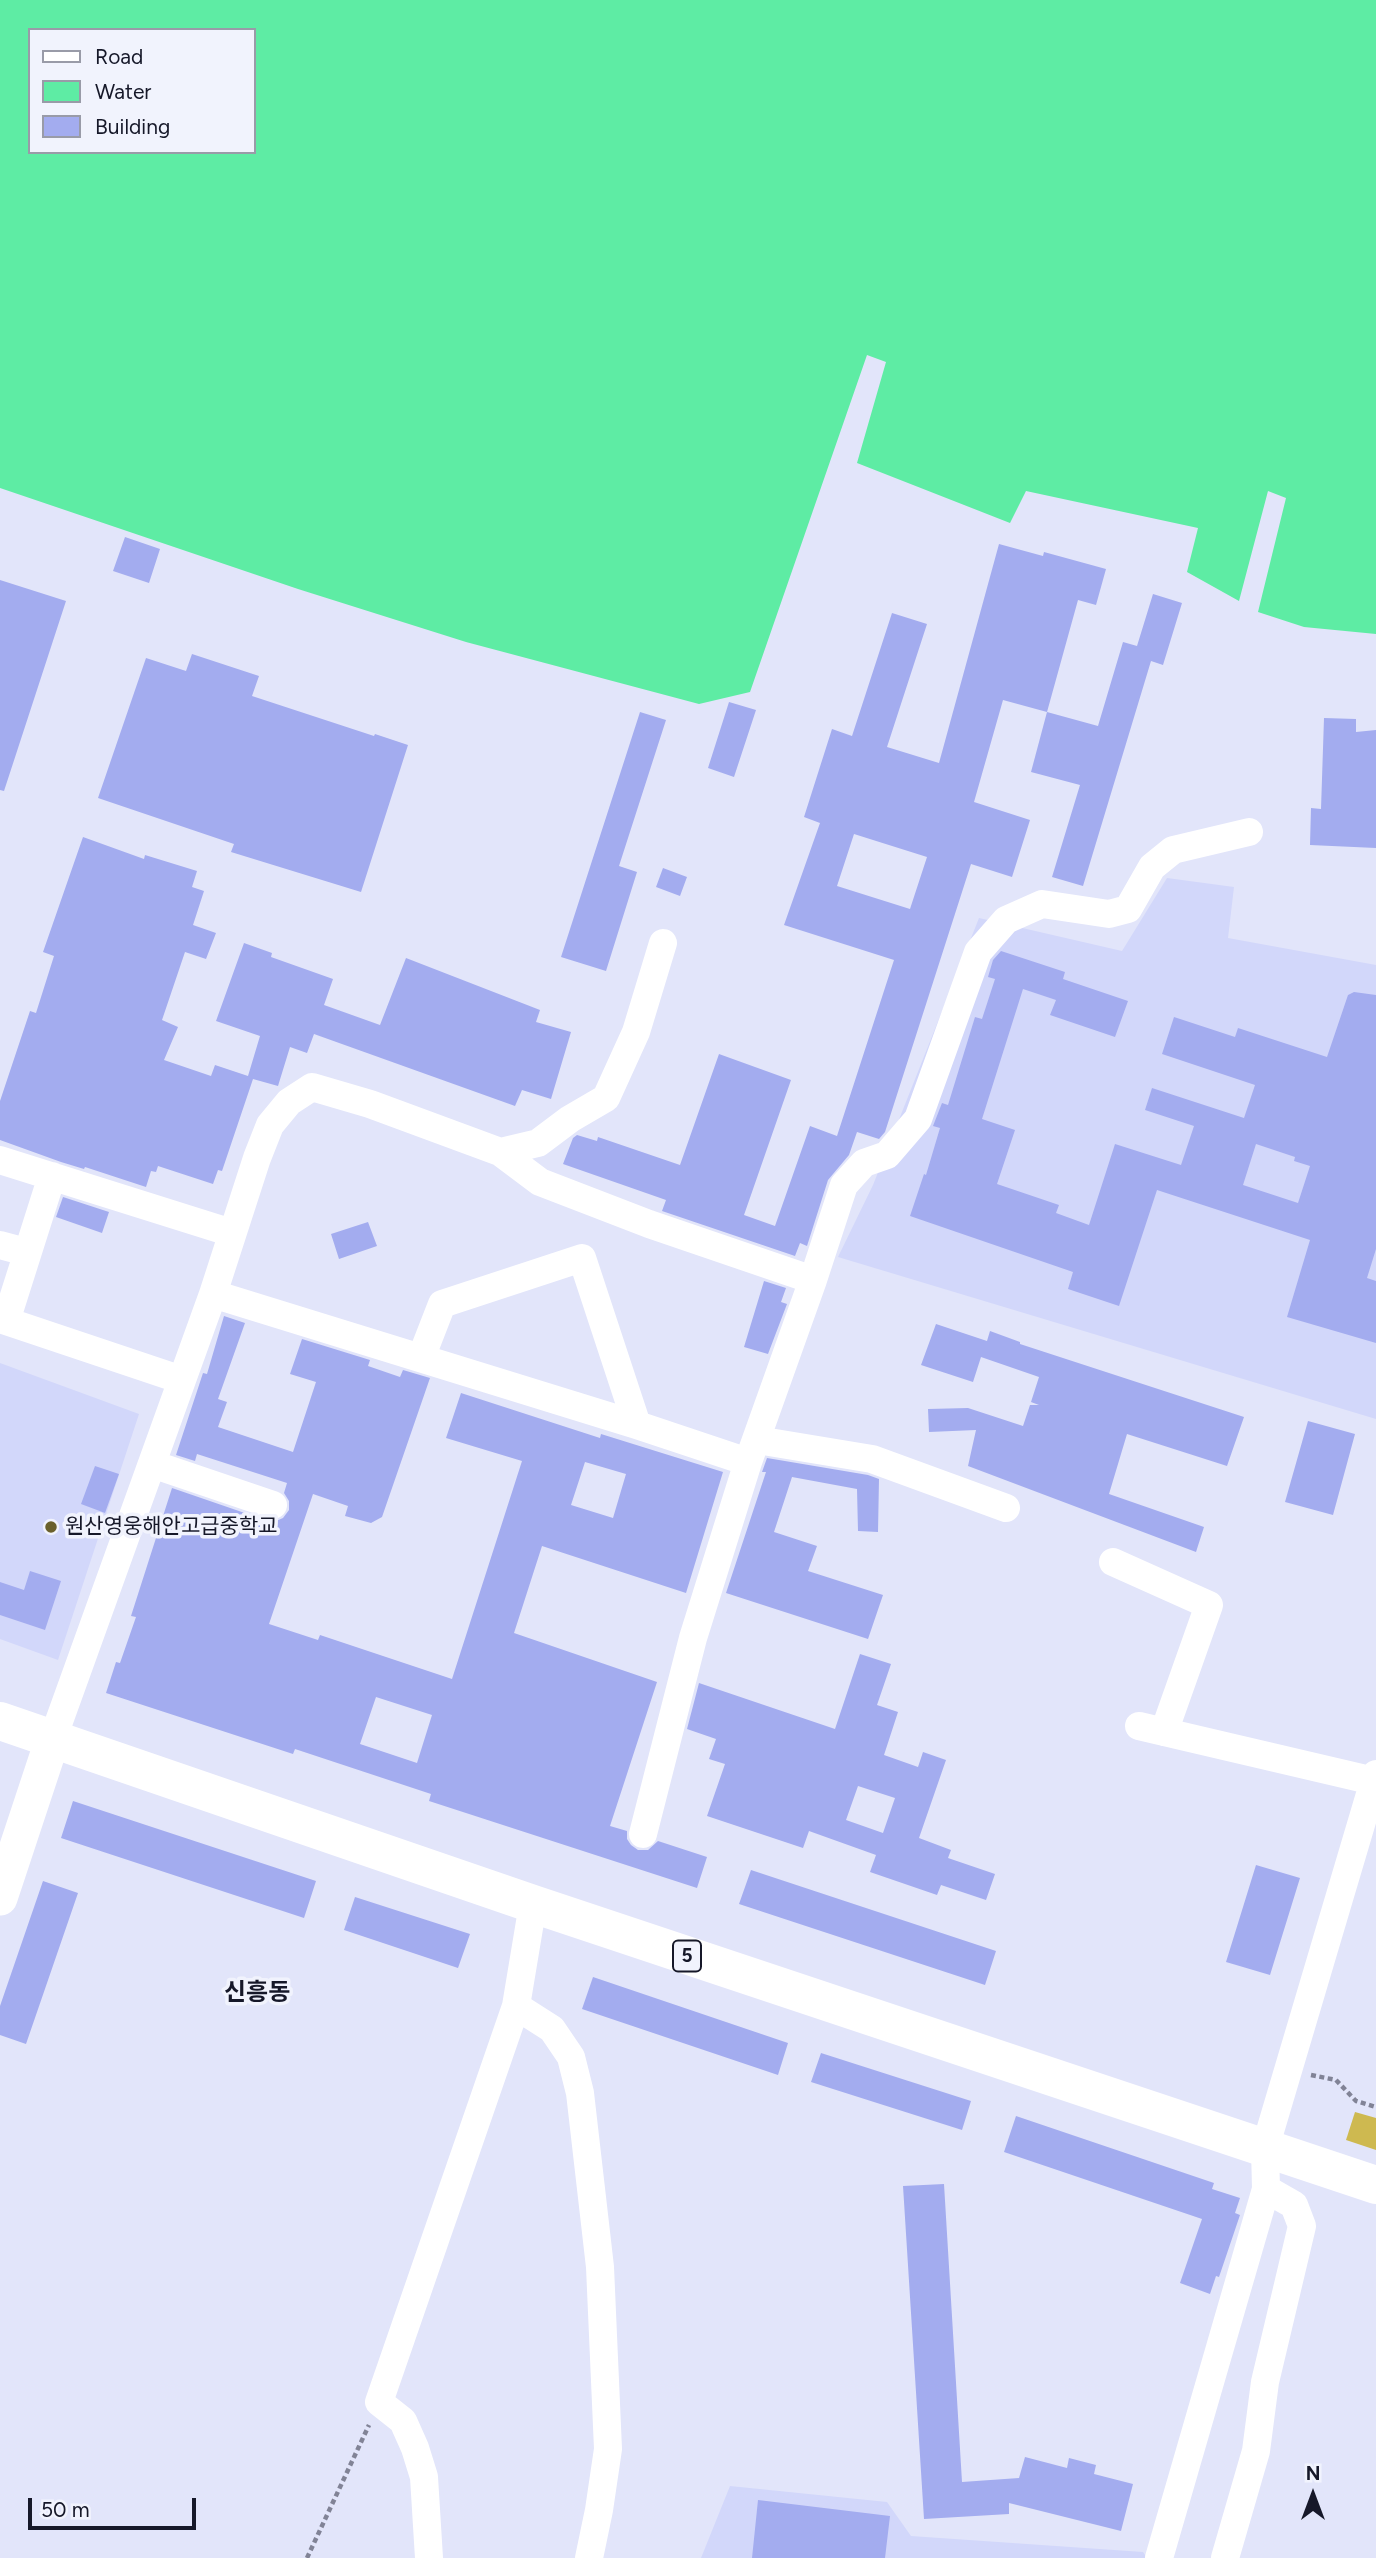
<!DOCTYPE html>
<html>
<head>
<meta charset="utf-8">
<style>
  body { margin:0 }
  #map { position:relative; width:1376px; height:2558px; overflow:hidden; background:#e2e5fa; font-family:Figtree,sans-serif }
  canvas { display:block }
  .legend { position:absolute; left:28px; top:28px; width:228px; height:126px; box-sizing:border-box; background:#f1f3fd; border:2px solid #999ba8; margin:0; padding:9px 12px; list-style:none; font-size:21px; color:#161829 }
  .legend li { display:flex; align-items:center; gap:14px; height:35px }
  .legend b { width:35px; border:2px solid #999ba8 }
  .north { position:absolute; left:1278px; top:2460px; width:70px; height:70px; -webkit-text-stroke:5px #f1f3fd; paint-order:stroke; rotate:0deg; font-size:19px; font-weight:700; line-height:28px; text-align:center; color:#161829 }
  .north::after { content:''; display:block; margin:auto; width:24px; height:32px; background:#161829; clip-path:polygon(50% 0,100% 100%,50% 72%,0 100%) }
  .scale { position:absolute; left:28px; top:2498px; width:168px; height:32px; box-sizing:border-box; border:4px solid #161829; border-top:0; padding-left:9px; font-size:21px; line-height:24px; white-space:nowrap; color:#161829; -webkit-text-stroke:5px #f1f3fd; paint-order:stroke }
</style>
</head>
<body>
<div id="map">
<canvas width="1376" height="2558"></canvas>
<ul class="legend">
<li><b style="height:9px;background:#fff"></b>Road</li>
<li><b style="height:19px;background:#5eeca4"></b>Water</li>
<li><b style="height:19px;background:#a3acef"></b>Building</li>
</ul>
<div class="north">N</div>
<div class="scale">50 m</div>
</div>
<script>
const g = document.querySelector('canvas').getContext('2d');
g.lineJoin = 'round';
function fillPath(path, color) { g.fillStyle = color; g.fill(path, 'evenodd'); }
const toPath = rows => new Path2D(rows.map(r => 'M' + r).join(''));
function stroke(path, color, width, dash) { g.strokeStyle = color; g.lineWidth = width; g.lineCap = dash ? 'butt' : 'round'; g.setLineDash(dash || []); g.stroke(path); }
function drawText(font, color, halo, rows, align = 'center') {
  g.font = font + ' Figtree,"Noto Sans KR",sans-serif'; g.lineWidth = 7; g.setLineDash([]); g.textBaseline = 'middle'; g.strokeStyle = halo; g.fillStyle = color; for (const [text, x, y, turn = 0] of rows) {
    g.save(); g.translate(x, y); g.rotate((+turn || 0) * Math.PI / 180); g.textAlign = isNaN(turn) ? turn : align; if (halo) g.strokeText(text, 0, 0); g.fillText(text, 0, 0); g.restore();
  }
}
fillPath(toPath([
  [1167,878,1234,887,1228,938,1376,965,1376,1419,838,1257,873,1185,979,918,1122,951],
  [0,1363,139,1414,58,1660,0,1639],
  [730,2486,887,2502,911,2536,1143,2552,1147,2558,701,2558]
]), '#d2d7fa');
fillPath(toPath([
  [1355,2112,1376,2118,1376,2150,1346,2140]
]), '#ceb950');
fillPath(toPath([
  [0,0,1376,0,1376,634,1304,627,1258,612,1286,498,1268,491,1239,601,1187,572,1198,528,1026,491,1010,523,857,463,886,362,867,355,750,692,699,704,466,642,298,589,0,488],
  [30,30,254,30,254,152,30,152]
]), '#5eeca4');
fillPath(toPath([
  [125,537,160,549,149,583,113,571],
  [999,544,1043,556,1044,552,1106,569,1096,605,1078,600,1047,712,1003,700,974,802,1030,820,1012,877,971,864,885,1132,879,1139,857,1132,849,1155,828,1180,807,1246,800,1243,795,1256,662,1211,666,1200,563,1164,573,1138,577,1135,597,1141,598,1137,680,1165,719,1054,791,1080,744,1215,775,1226,810,1126,837,1136,894,960,784,925,820,823,804,817,832,729,852,736,892,613,927,624,887,747,939,763],
  [854,834,927,857,910,909,837,886],
  [0,580,66,601,4,791,0,790],
  [1153,594,1182,603,1163,665,1151,661,1083,886,1052,877,1080,785,1031,772,1047,712,1098,726,1123,642,1137,646],
  [192,654,259,676,252,696,374,736,375,734,408,745,361,892,231,852,234,844,98,798,146,658,186,671],
  [729,702,756,710,734,777,708,768],
  [640,712,666,720,619,866,637,872,606,971,561,957],
  [1324,718,1356,719,1356,732,1376,730,1376,848,1310,845,1311,808,1321,809],
  [83,837,144,859,145,855,197,871,192,887,204,891,193,925,216,933,206,959,185,952,162,1020,178,1027,164,1060,211,1076,215,1065,248,1076,260,1036,216,1021,244,943,272,953,271,957,333,979,324,1005,380,1025,406,958,540,1010,536,1022,571,1032,551,1099,522,1090,515,1106,314,1034,307,1053,290,1047,278,1086,253,1079,222,1171,218,1170,213,1184,158,1166,156,1172,151,1171,146,1187,85,1167,84,1169,61,1162,0,1140,0,1101,30,1011,36,1013,54,956,43,952],
  [663,868,687,877,680,896,656,887],
  [1001,951,1065,972,1063,979,1128,1001,1115,1037,1050,1015,1056,1000,1023,989,982,1119,1015,1130,997,1184,1059,1205,1056,1213,1089,1225,1115,1144,1181,1165,1194,1126,1145,1110,1152,1088,1244,1118,1255,1085,1162,1054,1174,1017,1235,1037,1238,1028,1327,1057,1348,995,1354,992,1376,995,1376,1249,1367,1278,1376,1281,1376,1343,1287,1317,1310,1240,1157,1190,1119,1306,1068,1289,1073,1272,910,1216,924,1174,926,1175,940,1128,933,1126,942,1103,948,1105,975,1017,982,1019,995,979,988,977,993,960],
  [1256,1144,1295,1157,1294,1161,1310,1166,1298,1203,1243,1185],
  [63,1197,109,1212,102,1233,56,1217],
  [368,1222,377,1246,339,1259,331,1234],
  [764,1281,786,1288,781,1302,787,1304,768,1354,744,1347],
  [224,1316,245,1323,218,1399,227,1402,218,1427,293,1452,316,1382,290,1374,302,1339,370,1360,368,1366,400,1377,403,1370,430,1378,382,1517,371,1523,345,1516,348,1506,313,1494,269,1624,318,1640,320,1635,452,1679,522,1461,446,1438,461,1393,600,1438,601,1434,723,1472,686,1593,542,1546,514,1633,657,1682,610,1826,627,1831,627,1839,631,1845,638,1850,648,1850,658,1841,707,1857,697,1888,429,1801,431,1794,295,1749,293,1754,106,1693,116,1662,120,1663,136,1617,131,1616,172,1488,268,1521,276,1521,283,1518,289,1510,289,1501,284,1493,287,1483,197,1454,195,1461,176,1455,203,1373,207,1374],
  [585,1462,626,1474,613,1518,571,1505],
  [376,1697,432,1715,417,1763,360,1744],
  [936,1324,987,1341,990,1331,1020,1342,1020,1344,1244,1417,1227,1466,1127,1434,1109,1494,1204,1527,1196,1552,968,1466,976,1430,929,1432,928,1409,968,1408,1023,1426,1030,1405,1039,1405,1031,1402,1039,1377,981,1357,973,1382,921,1365],
  [1308,1421,1355,1434,1333,1515,1285,1502],
  [767,1458,868,1475,879,1479,878,1532,858,1531,857,1489,792,1477,774,1532,817,1546,808,1571,883,1595,868,1639,726,1593,766,1472,762,1472],
  [95,1466,119,1474,105,1513,81,1504],
  [30,1571,61,1581,45,1630,0,1615,0,1582,24,1590],
  [860,1654,891,1664,877,1705,898,1712,884,1755,918,1767,923,1752,946,1760,919,1838,951,1850,948,1858,995,1874,986,1900,941,1885,937,1895,870,1872,876,1855,809,1831,803,1848,707,1816,725,1764,709,1759,716,1739,687,1729,699,1683,835,1729],
  [858,1786,895,1798,883,1833,846,1820],
  [73,1801,316,1881,304,1918,61,1838],
  [1256,1865,1300,1878,1270,1975,1226,1962],
  [751,1870,996,1951,985,1985,739,1904],
  [43,1881,78,1893,26,2044,0,2035,0,2006],
  [355,1897,470,1934,458,1968,344,1930],
  [593,1977,788,2043,778,2075,582,2009],
  [821,2053,971,2101,962,2130,811,2082],
  [1016,2116,1214,2183,1212,2189,1240,2198,1235,2213,1240,2215,1219,2277,1216,2276,1210,2294,1180,2283,1202,2219,1004,2152],
  [944,2184,962,2482,1019,2478,1025,2457,1067,2468,1069,2458,1096,2465,1094,2474,1133,2484,1121,2531,1009,2503,1009,2514,924,2519,903,2186],
  [758,2500,890,2516,885,2558,752,2558]
]), '#a3acef');
stroke(toPath([
  [1311,2075,1336,2080,1356,2101,1376,2107],
  [307,2558,369,2425]
]), '#818396', 4.5, [5, 3.5]);
stroke(toPath([
  [500,1152,538,1143,570,1119,606,1098,636,1032,663,943],
  [0,1160,232,1233],
  [52,1176,6,1321,182,1380],
  [0,1245,26,1252],
  [213,1294,637,1425,748,1462],
  [421,1358,442,1304,582,1258,637,1425],
  [757,1440,872,1459,1006,1508],
  [152,1464,273,1505],
  [1113,1562,1209,1605,1164,1732],
  [1139,1726,1374,1781],
  [53,1738,213,1294,257,1158,270,1125,289,1102,312,1087,370,1104,500,1152,540,1182,649,1224,813,1280],
  [643,1834,693,1638,748,1462,813,1280,844,1185,864,1163,887,1155,918,1119,978,952,1006,920,1042,904,1109,914,1128,909,1152,867,1173,850,1249,832],
  [516,2006,552,2029,571,2057,580,2093,600,2267,608,2449,599,2510,589,2558],
  [429,2558,424,2477,415,2448,403,2421,379,2402,516,2006,533,1904],
  [1159,2558,1266,2189],
  [1225,2558,1256,2451,1265,2382,1302,2226,1294,2205,1266,2189,1265,2148,1376,1774]
]), '#fff', 28);
stroke(toPath([
  [0,1898,53,1738]
]), '#fff', 35);
stroke(toPath([
  [0,1721,533,1904,1376,2185]
]), '#fff', 38);
for (const [x, y, r, color] of [
  [51,1527,7,"#6a602c"]
]) { const dot = new Path2D(); dot.arc(x, y, r, 0, 2 * Math.PI); g.fillStyle = color; g.fill(dot); stroke(dot, '#f1f3fd', 2.5); }
for (const [x, y, w] of [
  [687,1956,28]
]) { const box = new Path2D(); box.roundRect(x - w / 2, y - 15.5, w, 31, 5); g.fillStyle = '#f1f3fd'; g.fill(box); stroke(box, '#161829', 2); }
drawText('bold 19px', '#161829', null, [
  ["5",687,1956]
]);
drawText('21px', '#161829', '#f1f3fd', [
  ["원산영웅해안고급중학교",65,1527]
], 'left');
drawText('bold 24px', '#161829', '#f1f3fd', [
  ["신흥동",257,1993]
]);
</script>
</body>
</html>
